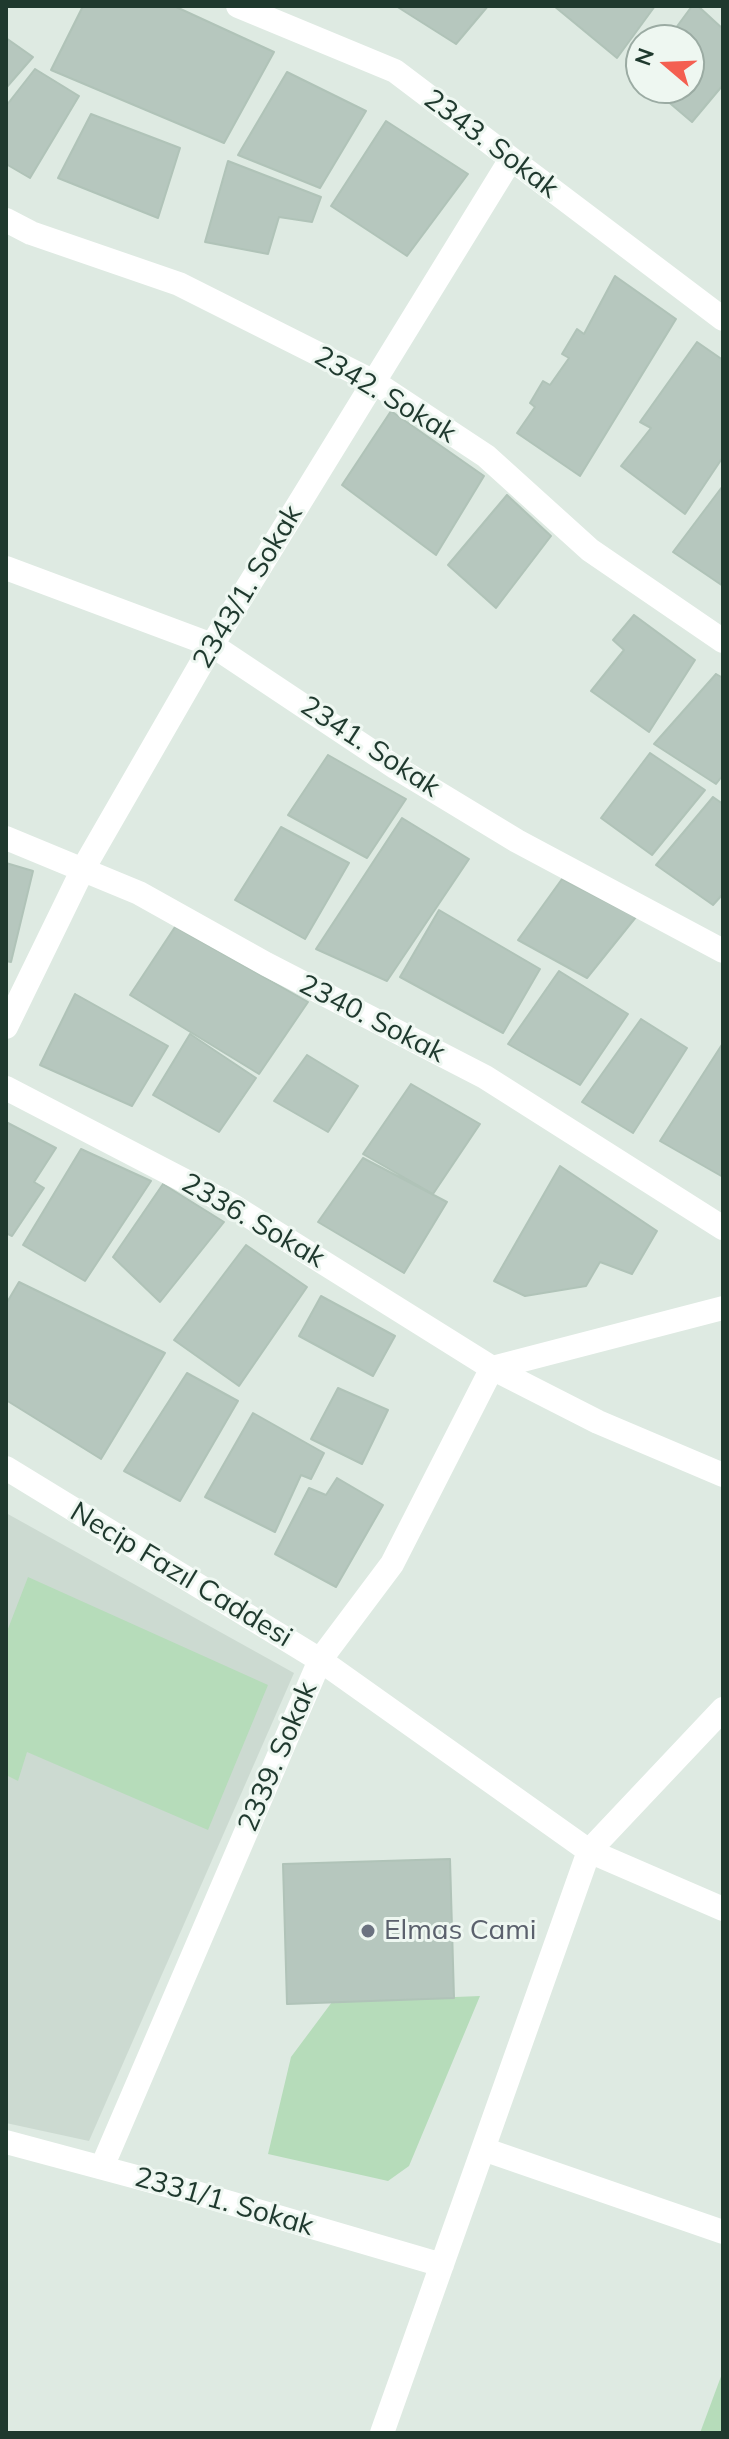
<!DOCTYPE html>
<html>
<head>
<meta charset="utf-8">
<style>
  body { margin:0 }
  #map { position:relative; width:729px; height:2439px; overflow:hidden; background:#deeae2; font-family:Mulish,sans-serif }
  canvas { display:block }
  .frame { position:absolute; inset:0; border:8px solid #1f392e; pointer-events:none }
  .north { position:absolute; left:625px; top:24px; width:80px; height:80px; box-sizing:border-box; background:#eef7f1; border:2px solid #9baba3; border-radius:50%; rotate:289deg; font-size:22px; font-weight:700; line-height:32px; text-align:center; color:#1f392e }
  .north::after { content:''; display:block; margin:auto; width:28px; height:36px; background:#f45f51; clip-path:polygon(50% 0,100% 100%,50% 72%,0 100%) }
</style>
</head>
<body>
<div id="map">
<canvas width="729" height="2439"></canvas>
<div class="frame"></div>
<div class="north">N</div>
</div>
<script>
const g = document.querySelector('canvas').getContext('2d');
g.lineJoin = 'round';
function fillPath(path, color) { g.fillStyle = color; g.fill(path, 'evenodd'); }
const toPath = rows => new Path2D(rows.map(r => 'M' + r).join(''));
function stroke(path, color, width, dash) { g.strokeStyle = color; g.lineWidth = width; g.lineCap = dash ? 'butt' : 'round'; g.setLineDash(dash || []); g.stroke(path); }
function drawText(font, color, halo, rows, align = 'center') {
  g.font = font + ' Mulish,sans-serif'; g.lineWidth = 6; g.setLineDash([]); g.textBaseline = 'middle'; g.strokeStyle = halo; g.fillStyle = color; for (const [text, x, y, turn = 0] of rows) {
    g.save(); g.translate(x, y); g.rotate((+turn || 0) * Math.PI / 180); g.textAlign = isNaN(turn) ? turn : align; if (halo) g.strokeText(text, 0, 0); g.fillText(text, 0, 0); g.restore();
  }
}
fillPath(toPath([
  [6,1513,294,1673,89,2141,6,2123]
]), '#ccdad1');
fillPath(toPath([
  [28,1577,268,1685,208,1830,27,1752,18,1781,6,1775,6,1634],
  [480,1996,409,2166,388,2181,268,2154,291,2057,332,2002],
  [723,2371,723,2433,700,2433]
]), '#b6dcba');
const building = toPath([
  [83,6,174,6,274,52,224,143,51,70,83,6],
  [396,6,488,6,456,44,396,6],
  [554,6,655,6,617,58,554,6],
  [692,6,698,6,723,29,723,85,692,122,652,88,689,88,689,40,667,40,692,6],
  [6,38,33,57,6,88,6,38],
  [35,69,79,96,30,178,6,164,6,106,35,69],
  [287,72,366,111,320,188,238,155,287,72],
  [91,114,180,148,158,218,58,178,91,114],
  [386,121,468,174,407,256,331,206,386,121],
  [228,161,321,197,312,222,279,217,268,254,205,242,228,161],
  [615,276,676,319,580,476,517,433,535,407,530,403,543,381,550,385,569,358,562,354,577,329,584,334,615,276],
  [697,342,723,360,723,457,685,514,621,466,651,428,640,422,697,342],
  [391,411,484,476,436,555,342,485,391,411],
  [722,487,723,487,723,586,673,552,722,487],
  [507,495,551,536,496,608,448,565,507,495],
  [634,615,695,660,649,732,591,691,624,650,613,640,634,615],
  [716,674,723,678,723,775,716,784,654,744,716,674],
  [650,753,705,790,652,855,601,818,650,753],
  [328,755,406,799,367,858,288,815,328,755],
  [713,797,723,804,723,894,713,905,656,865,713,797],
  [402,818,469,859,387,981,316,949,402,818],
  [281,827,349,863,305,939,235,900,281,827],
  [6,863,33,871,11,962,6,961,6,863],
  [562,879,636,917,587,978,518,940,562,879],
  [439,910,540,969,503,1033,400,977,439,910],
  [175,927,308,1002,259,1074,130,995,175,927],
  [559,971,628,1014,580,1085,508,1044,559,971],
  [75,994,168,1046,132,1106,40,1065,75,994],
  [641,1019,687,1048,633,1133,582,1102,641,1019],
  [190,1034,256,1078,219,1132,153,1095,190,1034],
  [723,1043,723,1177,660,1141,723,1043],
  [307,1055,358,1086,328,1132,274,1101,307,1055],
  [411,1084,480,1124,433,1194,363,1154,411,1084],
  [6,1122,56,1148,34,1182,44,1188,12,1236,6,1233,6,1122],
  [81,1149,151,1181,85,1281,23,1245,81,1149],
  [363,1158,447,1202,404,1273,318,1222,363,1158],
  [560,1166,657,1231,632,1274,600,1262,586,1286,525,1296,494,1281,560,1166],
  [163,1184,224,1222,160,1302,113,1257,163,1184],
  [246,1245,307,1287,239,1386,174,1340,246,1245],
  [19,1282,165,1353,101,1459,6,1400,6,1304,19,1282],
  [321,1296,395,1336,373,1376,299,1336,321,1296],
  [187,1373,238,1401,180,1501,124,1471,187,1373],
  [338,1388,388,1410,362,1464,311,1439,338,1388],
  [253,1413,324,1453,311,1479,301,1475,275,1532,205,1497,253,1413],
  [337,1478,383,1505,336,1587,275,1554,309,1488,326,1495,337,1478],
  [450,1859,454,1998,287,2004,283,1864,450,1859]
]);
fillPath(building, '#b6c7be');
stroke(building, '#b0c3b8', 2);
stroke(toPath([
  [238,6,395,71,723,319],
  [6,220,31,233,179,284,374,382,486,456,590,550,723,641],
  [6,568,212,645,395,767,517,841,723,951],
  [6,838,139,893,266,964,485,1077,723,1228],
  [6,1027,83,869,212,645,511,159],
  [6,1088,233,1206,492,1368,392,1564,320,1660,102,2167],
  [723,1308,492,1368,598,1422,723,1475],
  [6,1468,320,1660,589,1851,723,1909],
  [6,2142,196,2193,442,2265],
  [483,2149,723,2232],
  [382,2433,589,1851,723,1709]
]), '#fff', 24);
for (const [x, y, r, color] of [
  [368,1931,8,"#6b7280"]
]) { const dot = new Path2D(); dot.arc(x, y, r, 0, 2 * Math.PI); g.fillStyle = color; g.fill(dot); stroke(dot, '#eef7f1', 3); }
drawText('28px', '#1f392e', '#eef7f1', [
  ["2343. Sokak",491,144,37],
  ["2342. Sokak",385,395,31],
  ["2343/1. Sokak",248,587,-59],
  ["2341. Sokak",370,747,33],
  ["2340. Sokak",372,1019,27],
  ["2336. Sokak",253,1221,30],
  ["Necip Fazıl Caddesi",181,1575,31],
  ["2339. Sokak",278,1757,-67],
  ["2331/1. Sokak",224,2202,16]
]);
drawText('28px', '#5b616d', '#eef7f1', [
  ["Elmas Cami",384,1931]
], 'left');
</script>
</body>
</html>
